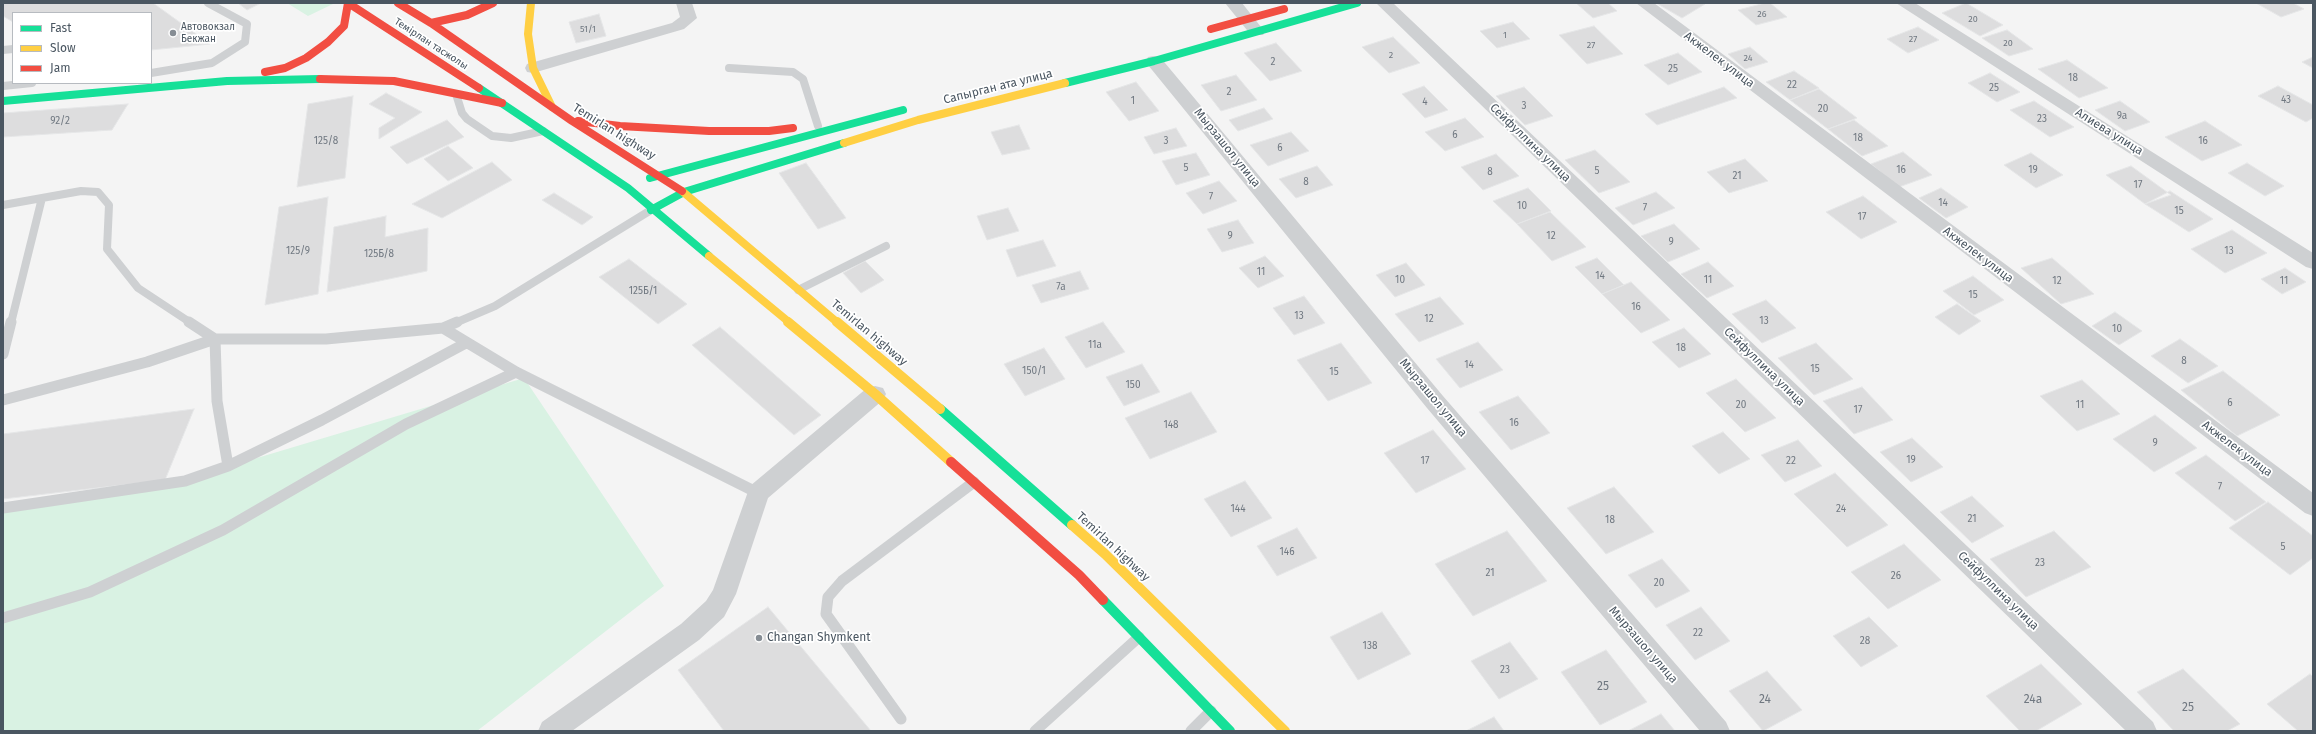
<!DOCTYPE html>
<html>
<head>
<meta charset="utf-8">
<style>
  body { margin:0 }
  #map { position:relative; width:2316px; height:734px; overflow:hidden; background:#f4f4f4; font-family:"Fira Sans",sans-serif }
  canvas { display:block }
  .frame { position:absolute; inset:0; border:4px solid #4a5661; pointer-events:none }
  .legend { position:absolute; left:12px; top:12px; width:140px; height:72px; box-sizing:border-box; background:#fff; border:1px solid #b7bbc0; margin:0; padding:5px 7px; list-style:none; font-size:12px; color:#4a5661 }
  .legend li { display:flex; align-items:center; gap:8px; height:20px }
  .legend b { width:20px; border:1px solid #b7bbc0 }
</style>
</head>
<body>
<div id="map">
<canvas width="2316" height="734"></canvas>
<div class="frame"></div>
<ul class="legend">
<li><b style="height:5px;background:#16e098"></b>Fast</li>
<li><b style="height:5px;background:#ffcf43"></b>Slow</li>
<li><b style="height:5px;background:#f24e42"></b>Jam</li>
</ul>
</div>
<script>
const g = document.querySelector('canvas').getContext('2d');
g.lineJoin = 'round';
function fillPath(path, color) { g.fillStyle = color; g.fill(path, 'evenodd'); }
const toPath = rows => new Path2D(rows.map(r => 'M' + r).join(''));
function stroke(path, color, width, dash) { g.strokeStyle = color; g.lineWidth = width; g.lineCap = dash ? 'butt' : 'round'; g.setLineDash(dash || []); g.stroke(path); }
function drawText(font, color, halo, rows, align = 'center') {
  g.font = font + ' "Fira Sans",sans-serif'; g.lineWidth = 3.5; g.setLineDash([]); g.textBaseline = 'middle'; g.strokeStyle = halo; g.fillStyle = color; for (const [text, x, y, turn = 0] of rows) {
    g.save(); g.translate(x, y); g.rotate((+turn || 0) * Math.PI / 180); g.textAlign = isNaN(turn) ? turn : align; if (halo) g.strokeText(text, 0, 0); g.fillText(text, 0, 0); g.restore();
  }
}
fillPath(toPath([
  [287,3,331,3,333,4,308,16],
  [524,378,664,586,477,731,3,731,3,508,197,476]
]), '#d9f2e3');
const building = toPath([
  [3,3,153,3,210,44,151,50,151,13,13,13,13,22,3,16,3,3],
  [238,3,261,3,247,10,238,3],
  [1576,3,1608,3,1617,11,1593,18,1576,3],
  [1656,3,1702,3,1705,4,1682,18,1656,3],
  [1765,3,1770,3,1787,17,1756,25,1738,10,1765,3],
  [1966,3,2003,25,1980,36,1942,13,1966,3],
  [2256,3,2293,3,2304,9,2281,17,2256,3],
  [599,14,606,36,576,43,569,22,599,14],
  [1513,22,1530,39,1497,48,1480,31,1513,22],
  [1594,26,1623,54,1587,64,1559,35,1594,26],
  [1918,27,1939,40,1908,53,1887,39,1918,27],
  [2007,30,2033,49,2009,56,1982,38,2007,30],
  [1393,37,1420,63,1389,73,1362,47,1393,37],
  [1276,43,1302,71,1270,81,1244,53,1276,43],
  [1750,47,1768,62,1745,69,1728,54,1750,47],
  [1678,53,1702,72,1668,85,1644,65,1678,53],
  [2313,57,2313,68,2302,62,2313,57],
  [2067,60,2108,88,2079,98,2038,69,2067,60],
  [1794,71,1819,88,1790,100,1766,82,1794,71],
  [1990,73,2020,92,1997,102,1968,83,1990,73],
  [1236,75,1257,100,1221,111,1201,85,1236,75],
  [1136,82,1159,111,1129,121,1106,92,1136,82],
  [1424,86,1448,110,1425,118,1402,94,1424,86],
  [2278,86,2313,105,2313,118,2306,122,2258,96,2278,86],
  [1524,87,1553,116,1525,125,1496,96,1524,87],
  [1724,87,1737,98,1657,125,1645,114,1724,87],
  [1819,89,1857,118,1828,129,1790,100,1819,89],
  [386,93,422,112,379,139,379,128,395,118,369,104,386,93],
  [353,96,345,178,297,187,308,104,353,96],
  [2034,101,2074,127,2050,137,2010,110,2034,101],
  [2120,101,2150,122,2125,131,2095,110,2120,101],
  [128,104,112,130,3,137,3,113,128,104],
  [1264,108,1273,119,1238,131,1229,120,1264,108],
  [1465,118,1484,137,1445,151,1425,132,1465,118],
  [447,120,464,137,407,164,390,147,447,120],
  [1854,120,1888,146,1862,156,1828,129,1854,120],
  [2205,121,2242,145,2202,161,2165,137,2205,121],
  [1019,125,1030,149,1002,155,991,132,1019,125],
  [1176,128,1187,146,1154,154,1144,137,1176,128],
  [1291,132,1309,151,1268,166,1250,145,1291,132],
  [448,146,473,168,448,181,424,159,448,146],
  [1595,150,1630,182,1599,193,1565,160,1595,150],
  [1903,152,1932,175,1899,187,1871,164,1903,152],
  [1196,153,1210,175,1176,185,1162,161,1196,153],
  [2031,153,2063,175,2036,188,2004,165,2031,153],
  [1496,154,1519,176,1483,190,1461,167,1496,154],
  [1745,159,1768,181,1729,193,1707,172,1745,159],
  [492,162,512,180,442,218,412,204,492,162],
  [806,163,846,218,818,229,779,173,806,163],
  [2247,163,2284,186,2265,196,2228,173,2247,163],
  [1317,166,1333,185,1296,198,1279,179,1317,166],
  [2131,166,2171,195,2145,204,2106,175,2131,166],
  [1219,181,1237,201,1203,214,1186,193,1219,181],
  [1528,188,1551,211,1517,224,1493,201,1528,188],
  [1941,188,1968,207,1946,218,1919,198,1941,188],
  [2170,191,2213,219,2189,232,2145,204,2170,191],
  [1656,192,1675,208,1633,225,1615,208,1656,192],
  [554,193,593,217,582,225,542,200,554,193],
  [1863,196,1897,222,1861,239,1826,212,1863,196],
  [328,197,318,294,265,305,279,207,328,197],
  [1008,208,1019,231,987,240,977,216,1008,208],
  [1550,212,1586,247,1552,261,1517,224,1550,212],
  [386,216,385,237,428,228,427,271,327,292,334,227,386,216],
  [1238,220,1254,243,1222,252,1207,229,1238,220],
  [1674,224,1700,249,1668,262,1641,236,1674,224],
  [2232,230,2267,253,2225,273,2191,249,2232,230],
  [1043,240,1056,266,1017,277,1006,250,1043,240],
  [1265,256,1284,276,1258,288,1239,268,1265,256],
  [1597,258,1624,285,1602,294,1575,267,1597,258],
  [2052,258,2094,294,2061,304,2021,268,2052,258],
  [629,259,687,304,658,324,599,277,629,259],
  [865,261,884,280,861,293,843,273,865,261],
  [1708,262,1734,286,1707,298,1681,274,1708,262],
  [1406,263,1425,285,1395,297,1376,275,1406,263],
  [2285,268,2306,282,2282,294,2261,279,2285,268],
  [1080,271,1089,289,1041,303,1032,285,1080,271],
  [1973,276,2004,300,1974,315,1943,291,1973,276],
  [1631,282,1670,320,1641,333,1602,294,1631,282],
  [1304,296,1325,323,1294,335,1273,308,1304,296],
  [1440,297,1464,324,1419,342,1395,314,1440,297],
  [1766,300,1796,328,1762,343,1732,314,1766,300],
  [1957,304,1981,321,1959,335,1935,317,1957,304],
  [2115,312,2142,331,2119,345,2092,326,2115,312],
  [1103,322,1125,352,1086,368,1065,337,1103,322],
  [720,327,821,415,794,435,692,345,720,327],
  [1684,328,1711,354,1679,368,1652,342,1684,328],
  [2180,339,2218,366,2188,383,2151,356,2180,339],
  [1478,342,1503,370,1460,388,1436,359,1478,342],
  [1341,343,1372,383,1328,401,1297,360,1341,343],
  [1816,343,1853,379,1814,395,1778,358,1816,343],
  [1044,348,1065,379,1025,396,1004,364,1044,348],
  [1142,364,1160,392,1124,406,1106,377,1142,364],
  [2223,371,2280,415,2237,436,2181,390,2223,371],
  [1736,379,1776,418,1745,432,1706,393,1736,379],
  [2082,380,2120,414,2077,431,2040,396,2082,380],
  [1862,387,1893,420,1854,434,1823,401,1862,387],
  [1191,392,1217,432,1150,459,1125,418,1191,392],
  [1518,396,1550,433,1511,450,1479,412,1518,396],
  [194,409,165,480,3,499,3,434,194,409],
  [2155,415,2197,448,2154,472,2113,439,2155,415],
  [1433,430,1466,469,1416,493,1384,453,1433,430],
  [1723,432,1750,459,1719,474,1692,446,1723,432],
  [1912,438,1943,467,1911,482,1880,452,1912,438],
  [1798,440,1822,466,1785,482,1761,455,1798,440],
  [2206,455,2266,502,2235,521,2175,473,2206,455],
  [1835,473,1888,525,1847,547,1794,494,1835,473],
  [1245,481,1272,518,1231,537,1204,499,1245,481],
  [1614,487,1654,532,1606,554,1567,508,1614,487],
  [1972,496,2004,526,1972,543,1940,512,1972,496],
  [2268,502,2313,536,2313,558,2290,575,2229,528,2268,502],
  [1297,528,1317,558,1277,576,1257,546,1297,528],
  [1507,531,1547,581,1473,616,1435,564,1507,531],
  [2054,531,2091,567,2026,597,1990,559,2054,531],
  [1904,544,1941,580,1888,609,1851,572,1904,544],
  [1662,559,1690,591,1656,608,1628,575,1662,559],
  [768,607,871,731,724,731,678,670,768,607],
  [1701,607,1730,641,1695,660,1666,625,1701,607],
  [1382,612,1411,654,1358,680,1330,637,1382,612],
  [1869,617,1898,646,1861,667,1833,636,1869,617],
  [1510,642,1538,679,1499,699,1471,661,1510,642],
  [1606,650,1647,702,1600,725,1561,672,1606,650],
  [2041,664,2082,704,2036,731,2020,731,1986,696,2041,664],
  [2183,669,2240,724,2227,731,2174,731,2137,692,2183,669],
  [1767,671,1802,710,1763,731,1729,691,1767,671],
  [2310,674,2313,677,2313,731,2298,731,2267,704,2310,674],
  [1661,714,1675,731,1628,731,1661,714],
  [1494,717,1504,731,1466,731,1494,717]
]);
fillPath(building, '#ddddde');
stroke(building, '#e5e6e7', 1);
stroke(toPath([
  [3,50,13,49],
  [729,68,793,72,803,79,818,126],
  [151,73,212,63,245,42,247,24,208,3],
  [3,86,32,83],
  [456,94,462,113,467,119,492,136,511,138,543,131],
  [3,205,81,191,98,192,109,205,107,249,138,288,191,323],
  [798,290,886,246],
  [11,323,42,198],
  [455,323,495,306,651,210]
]), '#ced0d2', 8);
stroke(toPath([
  [189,322,215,339,217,401,228,466],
  [443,328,516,372,758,493],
  [3,354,11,322],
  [3,400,147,362,215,339,326,339,443,328,457,322],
  [3,508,185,481,228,466,322,420,466,343],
  [3,618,90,592,223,530,406,424,516,372],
  [901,719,826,614,828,597,842,581,974,482],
  [1035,731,1139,637],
  [1191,731,1211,711]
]), '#ced0d2', 11);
fillPath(toPath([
  [676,3,692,3,697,18,684,29,533,73,527,72,525,68,527,64,672,23,680,17,676,3],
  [1225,3,1242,3,1265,32,1263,35,1251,35,1225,3],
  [1376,3,1393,3,2153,722,2157,731,2126,731,1376,3],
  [1636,3,1654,3,2313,493,2313,516,2305,513,1636,3],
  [1896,3,1915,3,2313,253,2313,269,2306,267,1896,3],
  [1154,56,1160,57,1443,396,1726,722,1730,731,1700,731,1427,408,1148,65,1146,61,1148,57,1154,56],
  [875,386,883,388,886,394,883,400,768,498,736,594,724,617,699,640,572,731,538,731,542,722,681,624,706,601,713,590,750,486,867,388,875,386]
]), '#ced0d2');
stroke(toPath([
  [1065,83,1154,61,1357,3],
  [479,88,628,188,709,256],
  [3,101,227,81,320,79],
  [650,178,903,110],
  [651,210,684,192,844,143]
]), '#16e098', 8);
stroke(toPath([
  [940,409,1072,525],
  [1103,600,1230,731]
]), '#16e098', 10);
stroke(toPath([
  [531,3,528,34,533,68,552,107],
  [844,143,918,120,1065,83],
  [682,191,838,323],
  [709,256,790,323]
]), '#ffcf43', 8);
stroke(toPath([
  [788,322,875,394,951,462],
  [837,322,940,409],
  [1072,525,1105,554,1285,731]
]), '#ffcf43', 10);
stroke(toPath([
  [348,3,479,88],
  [398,3,431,23,467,15,493,3],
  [431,23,572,121,682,191],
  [1211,29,1284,9],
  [265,72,285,68,306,58,328,42,344,26,348,3],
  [320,79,394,81,502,103],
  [578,121,620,126,709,131,769,131,793,128]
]), '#f24e42', 8);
stroke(toPath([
  [951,462,1079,575,1103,600]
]), '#f24e42', 10);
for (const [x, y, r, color] of [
  [173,33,4,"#868d94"],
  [759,638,4,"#868d94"]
]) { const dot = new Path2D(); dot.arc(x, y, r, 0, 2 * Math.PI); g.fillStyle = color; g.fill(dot); stroke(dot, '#fff', 1.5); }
drawText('9px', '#707881', null, [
  ["26",1762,14],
  ["20",1973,19],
  ["51/1",588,29],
  ["1",1505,35],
  ["27",1913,39],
  ["20",2008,43],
  ["27",1591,45],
  ["2",1391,55],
  ["24",1748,58]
]);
drawText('10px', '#4a5661', '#fff', [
  ["Автовокзал",181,27],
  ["Бекжан",181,39]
], 'left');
drawText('10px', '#4a5661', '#fff', [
  ["Темірлан тасжолы",431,44,33]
]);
drawText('10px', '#707881', null, [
  ["2",1273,62],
  ["25",1673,69],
  ["18",2073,78],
  ["22",1792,85],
  ["25",1994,88],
  ["2",1229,92],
  ["43",2286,100],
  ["1",1133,101],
  ["4",1425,102],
  ["3",1524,106],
  ["20",1823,109],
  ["9а",2122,116],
  ["23",2042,119],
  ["92/2",60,121],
  ["6",1455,135],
  ["18",1858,138],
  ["125/8",326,141],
  ["3",1166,141],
  ["16",2203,141],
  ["6",1280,148],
  ["5",1186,168],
  ["16",1901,170],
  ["19",2033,170],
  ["5",1597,171],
  ["8",1490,172],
  ["21",1737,176],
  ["8",1306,182],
  ["17",2138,185],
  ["7",1211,197],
  ["14",1943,203],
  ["10",1522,206],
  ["7",1645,208],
  ["15",2179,211],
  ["17",1862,217],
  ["9",1230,236],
  ["12",1551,236],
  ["9",1671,242],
  ["125/9",298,251],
  ["13",2229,251],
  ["125Б/8",379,254],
  ["11",1261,272],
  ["14",1600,276],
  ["10",1400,280],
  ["11",1708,280],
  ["12",2057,281],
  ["11",2284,281],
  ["7а",1061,287],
  ["125Б/1",643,291],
  ["15",1973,295],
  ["16",1636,307],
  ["13",1299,316],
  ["12",1429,319],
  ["13",1764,321],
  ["10",2117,329],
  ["11а",1095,345],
  ["18",1681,348],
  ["8",2184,361],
  ["14",1469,365],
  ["15",1815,369],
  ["150/1",1034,371],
  ["15",1334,372],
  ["150",1133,385],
  ["6",2230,403],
  ["20",1741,405],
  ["11",2080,405],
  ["17",1858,410],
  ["16",1514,423],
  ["148",1171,425],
  ["9",2155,443],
  ["19",1911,460],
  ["17",1425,461],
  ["22",1791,461],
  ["7",2220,487],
  ["144",1238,509],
  ["24",1841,509],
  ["21",1972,519],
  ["18",1610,520],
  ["5",2283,547],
  ["146",1287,552],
  ["23",2040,563],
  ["21",1490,573],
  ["26",1896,576],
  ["20",1659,583],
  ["22",1698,633],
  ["28",1865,641],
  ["138",1370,646],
  ["23",1505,670]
]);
drawText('12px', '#4a5661', '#fff', [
  ["Акжелек улица",1719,60,37],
  ["Сапырган ата улица",998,87,-14],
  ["Temirlan highway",614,132,32],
  ["Алиева улица",2109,132,32],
  ["Сейфуллина улица",1530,143,44],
  ["Мырзашол улица",1227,148,51],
  ["Акжелек улица",1978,255,37],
  ["Temirlan highway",869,333,40],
  ["Сейфуллина улица",1764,367,44],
  ["Мырзашол улица",1433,398,50],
  ["Акжелек улица",2237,449,37],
  ["Temirlan highway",1113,547,43],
  ["Сейфуллина улица",1998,591,44],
  ["Мырзашол улица",1643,645,49]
]);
drawText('12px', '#4a5661', '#fff', [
  ["Changan Shymkent",767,638]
], 'left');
drawText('12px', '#707881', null, [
  ["25",1603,687],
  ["24",1765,700],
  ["24а",2033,700],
  ["25",2188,708]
]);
</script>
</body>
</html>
